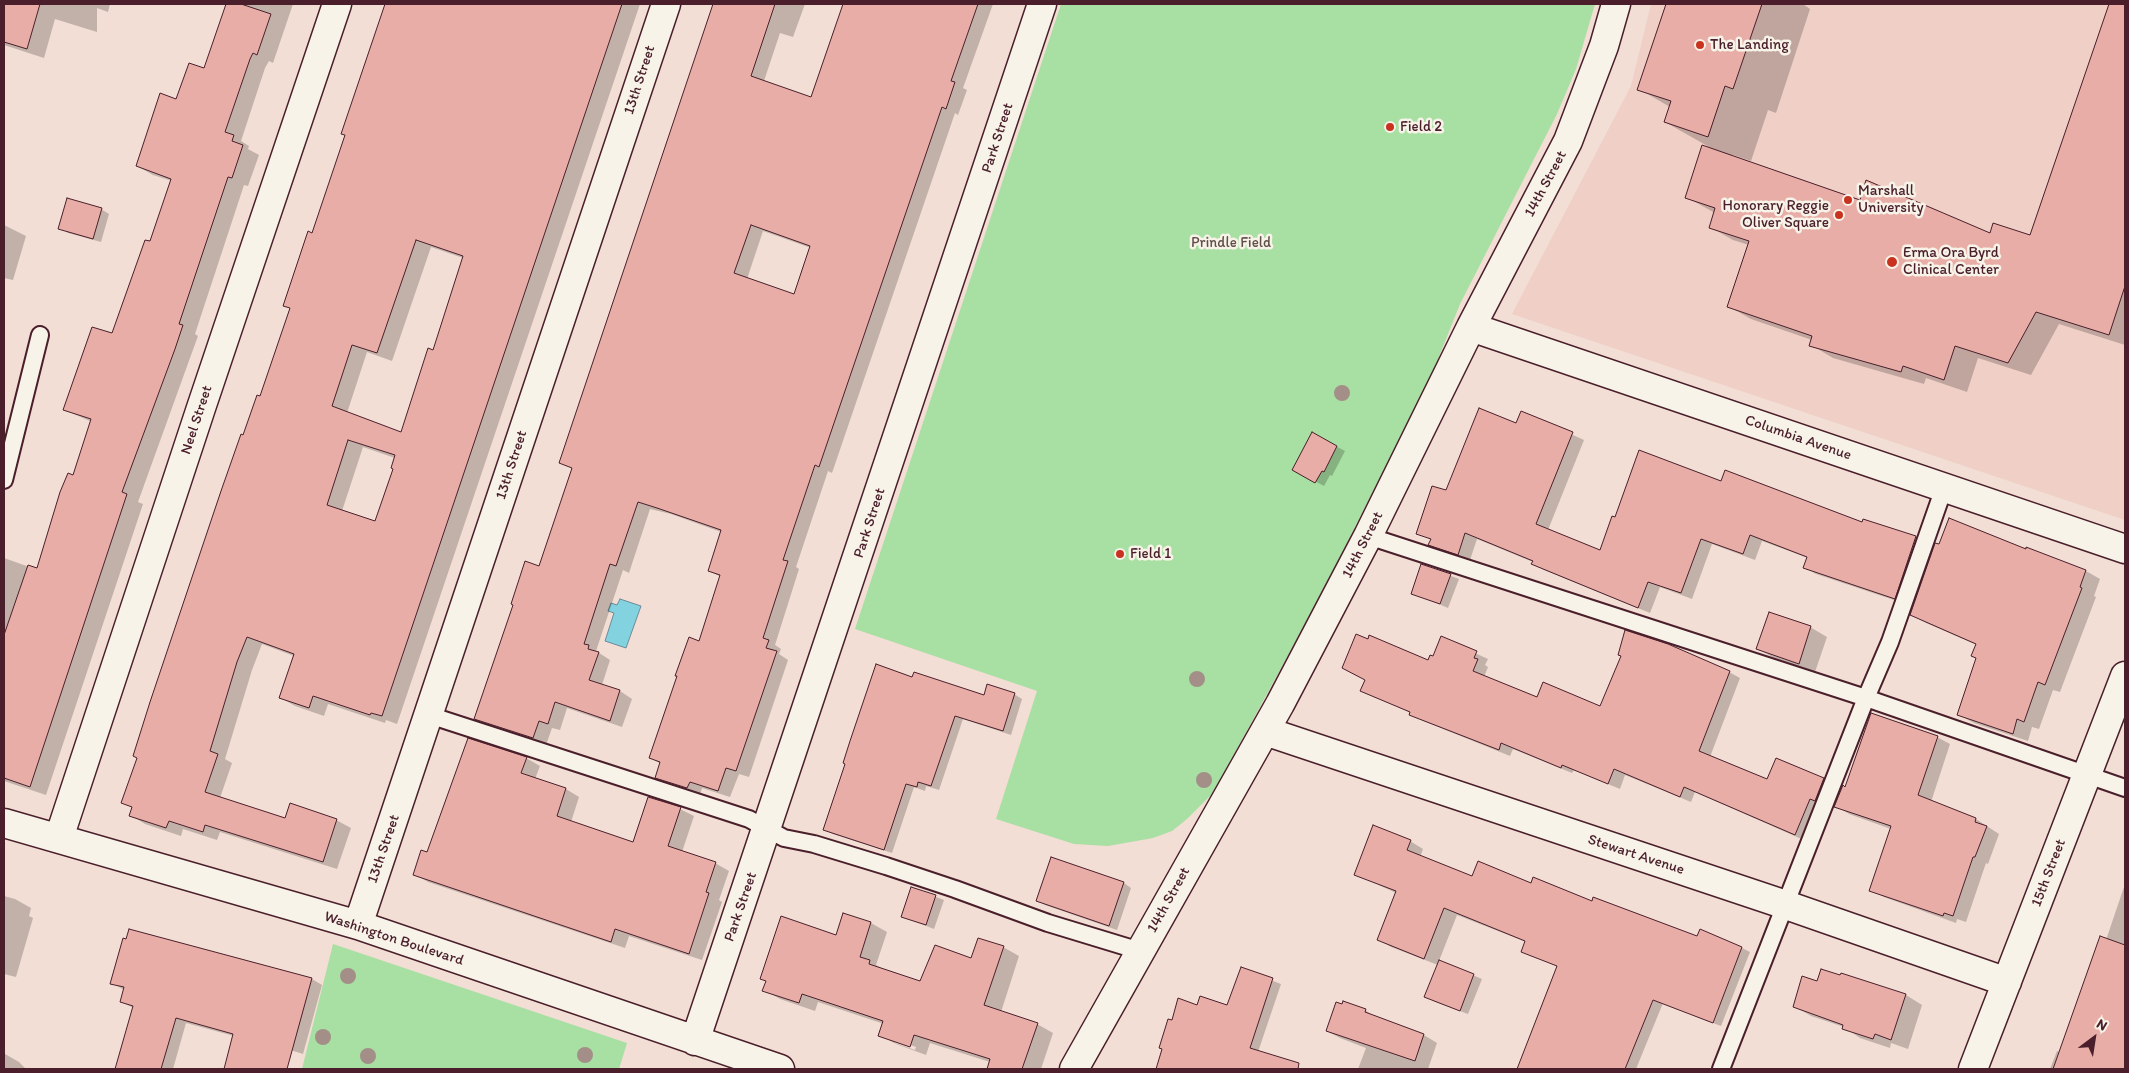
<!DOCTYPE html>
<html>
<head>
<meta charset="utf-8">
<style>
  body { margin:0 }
  #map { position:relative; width:2129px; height:1073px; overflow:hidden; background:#f2ded4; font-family:Itim,sans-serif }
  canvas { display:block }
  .frame { position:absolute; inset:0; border:5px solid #4a1f2b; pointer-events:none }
  .north { position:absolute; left:2069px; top:1013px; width:50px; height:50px; -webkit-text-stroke:4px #f7f3e8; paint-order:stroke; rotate:31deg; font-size:14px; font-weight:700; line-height:20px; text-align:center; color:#4a1f2b }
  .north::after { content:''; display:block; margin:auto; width:18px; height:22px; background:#4a1f2b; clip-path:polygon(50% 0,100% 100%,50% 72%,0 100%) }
</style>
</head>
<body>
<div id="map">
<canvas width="2129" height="1073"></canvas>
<div class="frame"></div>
<div class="north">N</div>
</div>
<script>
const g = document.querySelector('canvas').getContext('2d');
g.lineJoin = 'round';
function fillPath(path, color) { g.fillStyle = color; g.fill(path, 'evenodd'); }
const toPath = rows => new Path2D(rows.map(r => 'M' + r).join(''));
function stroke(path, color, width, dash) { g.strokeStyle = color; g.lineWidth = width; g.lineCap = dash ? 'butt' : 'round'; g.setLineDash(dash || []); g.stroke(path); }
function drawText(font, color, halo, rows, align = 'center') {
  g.font = font + ' Itim,sans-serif'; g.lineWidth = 5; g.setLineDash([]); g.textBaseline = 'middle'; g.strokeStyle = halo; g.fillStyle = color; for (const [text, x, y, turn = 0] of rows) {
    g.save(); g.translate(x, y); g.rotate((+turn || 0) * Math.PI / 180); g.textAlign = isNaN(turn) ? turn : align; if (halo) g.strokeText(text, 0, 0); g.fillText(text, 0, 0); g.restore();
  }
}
fillPath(toPath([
  [1651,4,2125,4,2125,520,1512,314,1631,86]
]), '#efcfc6');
fillPath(toPath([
  [1061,4,1595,4,1576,69,1557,114,1460,304,1430,379,1316,604,1213,793,1187,819,1172,831,1153,838,1108,846,1074,844,996,819,1037,691,855,629],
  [333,944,627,1043,619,1069,302,1069]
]), '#a8dfa2');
const water = toPath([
  [620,599,641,606,626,648,605,641,614,613,608,611,611,603,617,605,620,599]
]);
fillPath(water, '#83d2e0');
stroke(water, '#6c8a98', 1);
fillPath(toPath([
  [4,4,110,4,108,12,97,8,97,32,55,19,44,58,4,45],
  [227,4,293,4,273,63,269,61,265,68,241,141,249,146,248,149,259,155,248,186,244,185,195,334,198,336,190,358,138,502,143,504,46,795,4,781,4,558,38,570,73,477,92,422,65,410,112,335,151,243,172,181,153,175,137,166,177,100,205,70],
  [386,4,640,4,397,724,386,720,385,723,328,704,324,716,295,706,281,698,294,656,262,644,252,670,225,759,232,763,220,798,286,820,336,820,351,828,337,869,220,832,217,840,183,829,181,836,145,824,130,815,133,808,123,803,244,437,261,398,291,309,285,306,313,235,346,135,343,134],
  [431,247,463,258,434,351,402,433,347,413,367,352,392,361],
  [363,447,395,458,394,469,376,522,342,511],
  [715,4,805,4,793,37,780,33,764,81,811,98,844,4,898,4,907,7,908,4,993,4,963,88,967,90,958,115,955,113,832,473,828,471,796,567,799,569,775,645,781,649,779,654,788,660,749,777,739,774,730,797,702,788,700,795,669,784,656,777,661,764,650,758,700,643,721,577,709,571,721,532,671,514,650,509,629,573,623,570,596,651,610,660,602,685,620,691,632,699,622,727,567,708,560,730,552,728,546,745,488,726,476,719,540,567,573,469,561,463],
  [763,231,811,248,794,295,747,279],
  [1667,4,1803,4,1810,9,1776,113,1768,110,1751,161,1733,155,1732,157,1861,201,1991,234,2031,237,2110,4,2125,4,2125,345,2059,324,2031,375,1978,358,1967,392,1926,378,1924,384,1833,358,1811,345,1812,340,1751,319,1728,306,1749,245,1733,240,1710,227,1715,213,1686,197,1711,148,1665,122,1670,107,1639,89],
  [101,209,109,214,101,242,68,233,60,228],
  [4,225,26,236,13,280,4,278],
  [1522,412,1584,440,1548,530,1600,551,1722,482,1863,523,1864,520,1916,538,1927,544,1906,604,1816,574,1804,567,1808,558,1762,541,1755,560,1712,544,1692,599,1660,587,1650,613,1544,570,1533,564,1533,562,1477,539,1470,560,1441,551,1430,545,1431,540,1418,533,1447,492,1517,424],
  [1313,434,1345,451,1332,476,1330,475,1324,486,1294,470],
  [2026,550,2086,571,2100,579,2094,596,2096,597,2060,692,2053,690,2039,729,2032,727,2028,741,1974,723,1959,715,1977,658,1977,645,1926,623,1912,615],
  [1422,565,1459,579,1448,608,1412,593],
  [1810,627,1827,637,1815,672,1774,658,1758,649],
  [1442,638,1488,659,1485,665,1488,667,1484,677,1538,699,1601,707,1729,672,1740,678,1710,757,1768,780,1824,779,1835,785,1806,841,1695,792,1691,802,1625,775,1620,789,1574,770,1572,773,1513,749,1510,756,1421,720,1411,713,1361,691,1429,661,1434,657],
  [913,678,984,696,1014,694,1022,699,1011,735,963,719,939,790,926,786,925,791,914,787,892,853,833,834,825,830,847,764],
  [1937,737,1950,744,1931,802,1976,819,1999,834,1988,864,1986,863,1966,922,1957,919,1956,923,1884,897,1871,890,1891,829,1849,814,1836,806,1846,788],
  [526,758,540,766,535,779,566,789,579,797,571,822,634,844,680,809,694,816,682,852,715,863,729,871,719,900,722,902,702,960,629,936,625,948,428,882,414,874,428,854],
  [1410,841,1423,849,1420,857,1473,878,1532,884,1593,902,1690,937,1636,1069,1518,1069,1558,967,1523,951,1526,942,1457,915,1439,961,1482,979,1468,1014,1433,1001,1438,965,1391,947,1378,939,1396,893,1355,874],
  [1124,883,1131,888,1117,930,1045,905,1037,900],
  [2125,884,2125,1069,2050,1069,2057,1051,2060,1052,2106,940],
  [912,888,944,900,934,929,903,917],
  [4,896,15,899,31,908,29,916,33,918,16,977,4,974],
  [844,914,871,923,887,932,876,965,885,970,921,982,1003,947,1019,956,1001,1012,1037,1024,1053,1033,1041,1069,1012,1069,930,1043,926,1055,896,1044,880,1035,884,1024,818,1002,815,1011,780,999,764,990,837,936],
  [895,1040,916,1047,915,1050,895,1043],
  [1742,948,1750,952,1721,1026,1700,1018],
  [1242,969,1281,984,1258,1052,1268,1057,1265,1069,1157,1069,1172,1022,1198,1006,1228,1006],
  [312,979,322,985,303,1054,284,1048,278,1069,225,1069,234,1036,186,1023,173,1069,124,1069,118,1065,134,1008,121,1002,124,990,112,983],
  [1818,983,1906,995,1922,1005,1908,1049,1891,1043,1890,1048,1860,1038,1844,1027,1811,1016,1794,1006],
  [1365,1010,1378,1019,1424,1035,1437,1043,1428,1069,1358,1069,1366,1048,1340,1038,1327,1031],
  [5,1054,19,1062,26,1069,4,1069]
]), '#0003');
const building = toPath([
  [4,4,40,4,27,49,4,42,4,4],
  [226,4,241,4,271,14,257,55,253,53,250,59,225,132,234,135,232,141,243,145,232,178,228,177,179,324,183,325,175,349,122,492,127,494,30,787,4,778,4,635,28,565,37,568,60,492,68,473,73,475,91,419,63,410,92,327,112,333,145,240,150,241,171,179,136,166,160,93,176,99,189,63,204,68,226,4],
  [385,4,622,4,382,716,371,713,370,715,313,696,309,708,279,698,294,654,247,637,237,662,210,751,218,754,205,792,285,818,290,803,337,819,323,862,205,825,203,832,169,821,166,828,129,816,132,807,121,803,137,758,133,756,150,702,221,491,241,434,243,435,257,395,260,396,290,308,283,306,308,231,312,233,345,135,341,134,385,4],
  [416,240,463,256,433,350,428,348,401,432,332,406,352,345,377,353,416,240],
  [348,440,395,455,391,468,393,469,375,521,327,505,348,440],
  [713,4,775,4,751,76,811,97,843,4,978,4,951,81,955,82,946,109,942,107,819,467,815,465,783,560,788,561,763,638,769,640,766,648,777,651,762,695,736,771,726,768,718,791,690,782,687,788,655,778,660,762,649,758,677,676,675,676,689,637,699,641,720,575,708,571,721,530,657,508,638,502,616,566,610,564,584,644,589,645,588,649,599,652,589,680,620,690,610,721,555,702,548,724,539,721,533,738,474,719,513,605,511,604,525,561,539,566,572,468,559,463,713,4],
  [751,225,810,246,794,294,734,273,751,225],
  [1666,4,1762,4,1733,89,1725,86,1708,137,1664,122,1671,101,1637,90,1666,4],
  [2109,4,2125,4,2125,286,2109,335,2036,312,2008,363,1955,346,1944,380,1903,366,1901,372,1809,346,1812,336,1727,307,1749,241,1709,228,1715,208,1685,198,1702,145,1860,200,1866,180,1990,233,1993,223,2030,235,2109,4],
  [67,198,102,208,93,239,58,229,67,198],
  [1479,408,1516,423,1521,411,1573,432,1536,524,1600,550,1612,516,1615,517,1639,450,1721,481,1725,470,1862,522,1863,519,1916,536,1895,599,1803,568,1807,557,1750,535,1743,554,1701,539,1681,593,1648,582,1638,608,1531,564,1533,561,1465,533,1458,555,1428,545,1431,539,1416,534,1432,486,1446,490,1479,408],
  [1312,432,1337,446,1324,472,1322,471,1315,483,1292,470,1312,432],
  [1949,518,2026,549,2026,547,2086,570,2080,587,2082,588,2045,685,2038,682,2024,722,2017,719,2013,734,1957,715,1976,658,1971,656,1976,644,1910,615,1935,543,1939,544,1949,518],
  [1421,564,1451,574,1440,604,1411,594,1421,564],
  [1769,612,1811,626,1799,664,1756,649,1769,612],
  [1625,630,1668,644,1730,671,1699,751,1767,779,1776,758,1824,778,1815,801,1810,799,1795,835,1684,787,1680,797,1614,769,1608,784,1562,765,1561,768,1501,743,1499,750,1409,715,1410,712,1360,691,1365,680,1342,668,1356,634,1368,639,1369,635,1428,660,1430,655,1433,656,1441,636,1477,651,1474,658,1478,659,1473,671,1537,697,1543,682,1600,706,1621,656,1618,655,1625,630],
  [876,664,912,677,914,672,984,695,987,684,1015,693,1003,731,955,716,931,786,918,782,917,787,906,784,884,850,823,830,845,764,843,763,850,741,876,664],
  [1871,713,1938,736,1918,795,1976,818,1975,822,1987,826,1975,857,1973,857,1953,916,1944,913,1943,916,1869,891,1891,826,1834,807,1843,785,1845,787,1871,713],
  [468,738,527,757,521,773,566,788,557,816,633,842,648,797,681,807,668,846,716,862,706,892,709,893,689,954,615,929,611,942,413,875,421,850,427,852,468,738],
  [1373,825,1411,840,1407,850,1472,876,1478,861,1531,883,1533,877,1592,901,1593,897,1697,936,1700,929,1742,947,1713,1023,1653,1000,1625,1069,1517,1069,1557,966,1521,952,1525,941,1444,908,1424,959,1377,940,1396,891,1354,875,1373,825],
  [1051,857,1124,882,1109,926,1036,901,1051,857],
  [911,887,936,895,926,925,901,917,911,887],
  [843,913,871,922,860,957,870,960,869,964,920,981,935,945,971,958,978,938,1004,946,984,1005,1038,1023,1022,1069,987,1069,990,1059,914,1035,910,1047,878,1036,883,1021,802,994,799,1003,762,991,766,981,760,979,781,916,836,935,843,913],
  [129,929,312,978,287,1069,224,1069,233,1034,176,1018,161,1069,115,1069,133,1006,120,1002,124,987,110,984,123,938,126,939,129,929],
  [2100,936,2125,945,2125,1069,2053,1069,2100,936],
  [1439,960,1474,974,1460,1011,1424,997,1439,960],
  [1241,967,1273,978,1250,1048,1299,1063,1298,1069,1156,1069,1162,1049,1159,1048,1168,1019,1172,1020,1178,998,1197,1005,1200,996,1227,1005,1241,967],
  [1821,969,1840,975,1841,973,1906,994,1891,1040,1875,1034,1873,1039,1842,1029,1843,1025,1793,1007,1802,976,1817,981,1821,969],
  [1343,1001,1366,1009,1365,1012,1424,1034,1415,1061,1326,1031,1336,1002,1342,1004,1343,1001]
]);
fillPath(building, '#e7ada6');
stroke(building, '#4a1f2b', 1);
const service = toPath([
  [4,480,40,335],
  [1368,536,1866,698,2125,788],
  [429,715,749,819,784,838,814,844,886,866,955,889,1048,923,1140,951],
  [1721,1069,1866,698,1890,642,1944,488]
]);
const minor = toPath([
  [1471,327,2125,549],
  [1265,731,1786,905,2007,982],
  [4,823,358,925,780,1069],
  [59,838,201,408,337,4],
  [358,925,666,4],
  [695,1041,1042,4],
  [1074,1069,1280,704,1368,536,1471,327,1568,141,1604,46,1616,4],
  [1973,1069,2125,676]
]);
stroke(service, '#4a1f2b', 20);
stroke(minor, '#4a1f2b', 31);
stroke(service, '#f7f3e8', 16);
stroke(minor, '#f7f3e8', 28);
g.fillStyle = '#a38f88';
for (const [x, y] of [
  [1342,393],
  [1197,679],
  [1204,780],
  [348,976],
  [323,1037],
  [585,1055],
  [368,1056]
]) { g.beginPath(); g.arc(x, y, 8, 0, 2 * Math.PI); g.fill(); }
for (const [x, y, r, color] of [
  [1700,45,5,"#c8321e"],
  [1390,127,5,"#c8321e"],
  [1848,200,5,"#c8321e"],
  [1839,215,5,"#c8321e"],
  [1892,262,6,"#c8321e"],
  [1120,554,5,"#c8321e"]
]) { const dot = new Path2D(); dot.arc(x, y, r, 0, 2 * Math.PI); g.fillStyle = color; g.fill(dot); stroke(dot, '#f7f3e8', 2); }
drawText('15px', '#4a1f2b', '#f7f3e8', [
  ["The Landing",1710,45],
  ["Field 2",1400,127],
  ["Marshall",1858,191],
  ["University",1858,208],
  ["Honorary Reggie",1829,206,"right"],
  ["Oliver Square",1829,223,"right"],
  ["Erma Ora Byrd",1903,253],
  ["Clinical Center",1903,270],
  ["Field 1",1130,554]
], 'left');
drawText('15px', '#4a1f2b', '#f7f3e8', [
  ["13th Street",640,80,-72],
  ["Park Street",998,138,-72],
  ["14th Street",1546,184,-62],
  ["Neel Street",197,420,-72],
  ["Columbia Avenue",1798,438,19],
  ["13th Street",512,465,-72],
  ["Park Street",870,523,-72],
  ["14th Street",1363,545,-63],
  ["13th Street",384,849,-71],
  ["Stewart Avenue",1636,855,18],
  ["15th Street",2049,873,-69],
  ["14th Street",1169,900,-61],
  ["Park Street",741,907,-71],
  ["Washington Boulevard",394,939,18]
]);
drawText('15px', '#624f49', '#f7f3e8', [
  ["Prindle Field",1231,243]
]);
</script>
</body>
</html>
